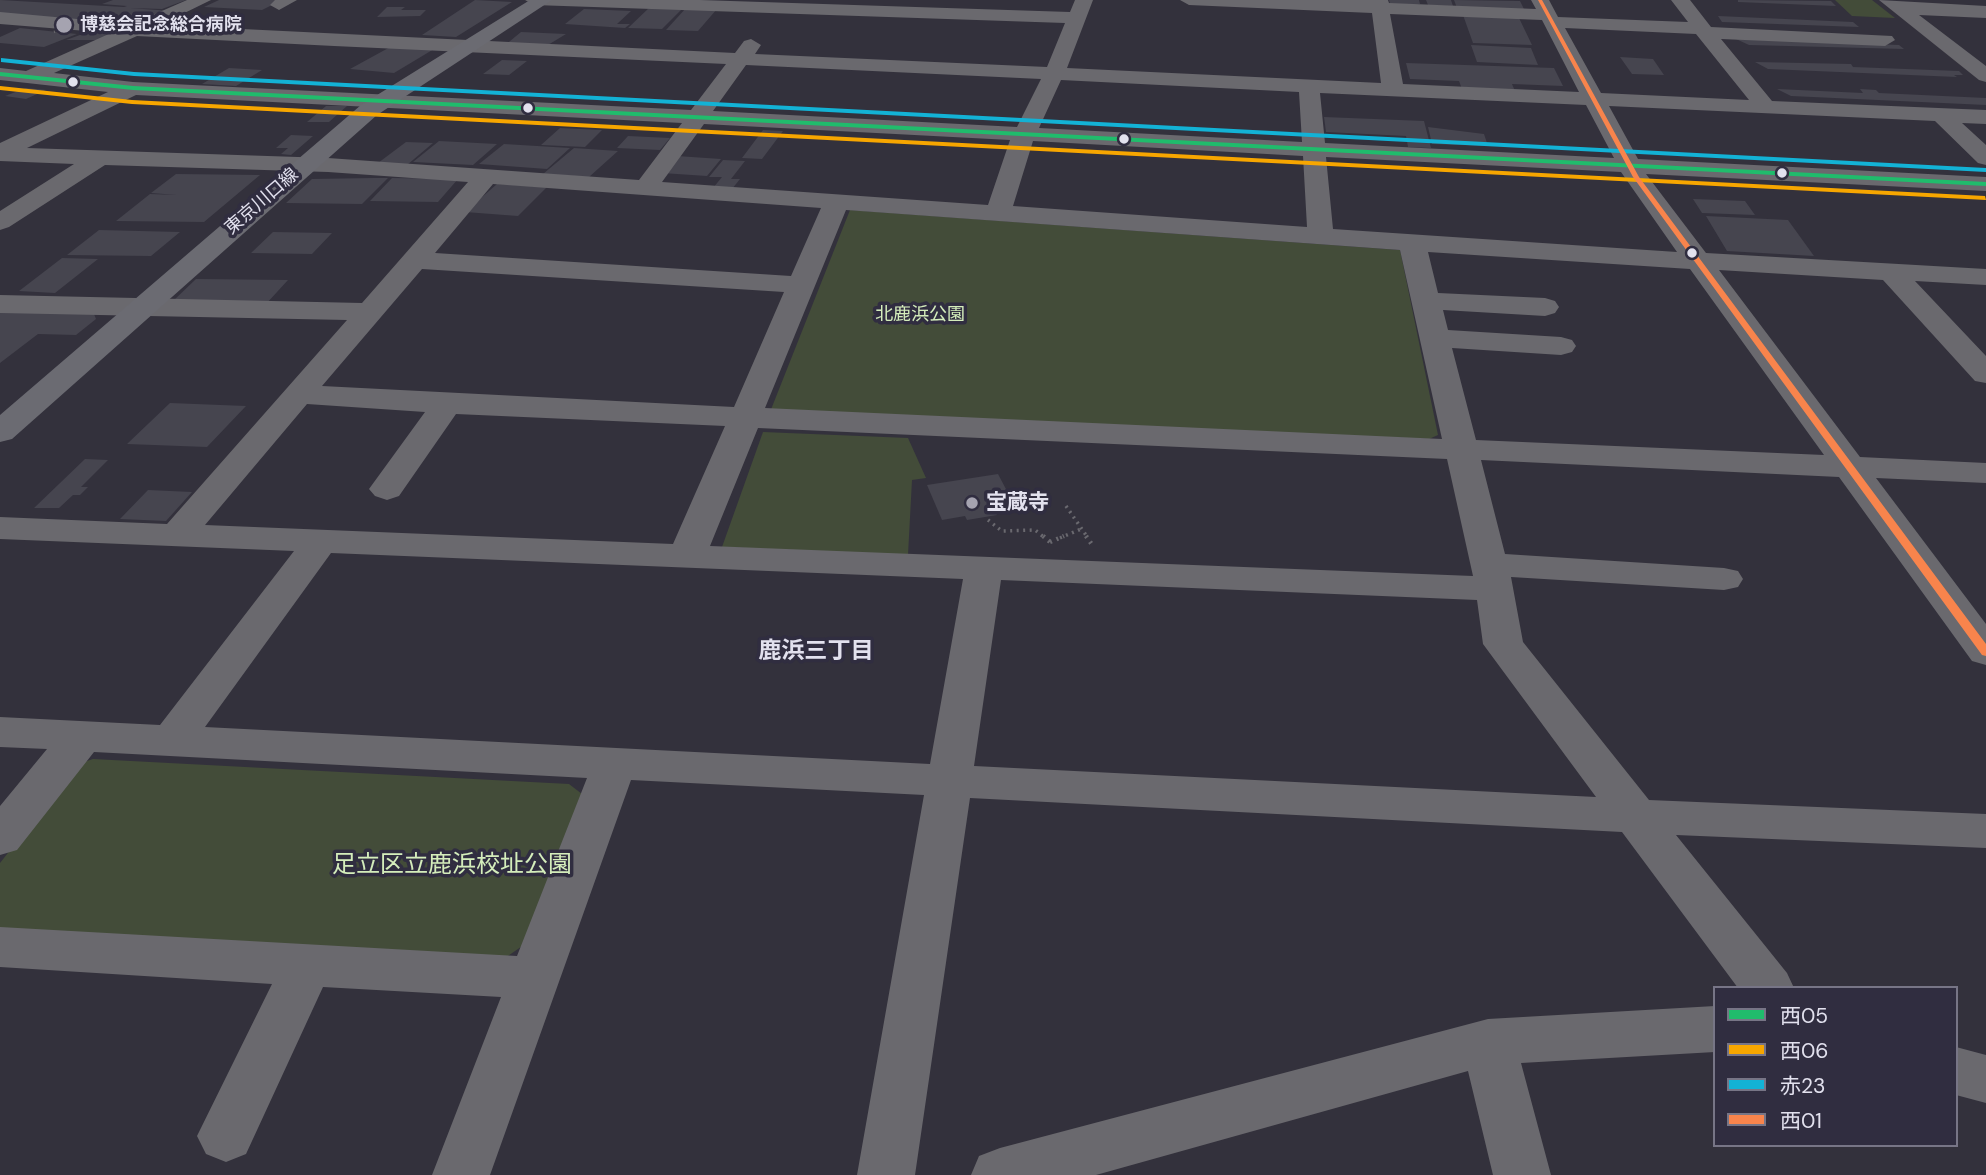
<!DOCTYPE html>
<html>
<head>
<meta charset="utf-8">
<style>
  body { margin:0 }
  #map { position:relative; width:1986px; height:1175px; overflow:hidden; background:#33313c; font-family:"DM Sans","Noto Sans JP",sans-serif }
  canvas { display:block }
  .legend { position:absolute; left:1713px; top:986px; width:245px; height:161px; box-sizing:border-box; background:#302d40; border:2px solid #777586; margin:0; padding:9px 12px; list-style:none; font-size:21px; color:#e2e1ee }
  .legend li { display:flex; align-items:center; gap:14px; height:35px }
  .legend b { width:35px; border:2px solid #777586 }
</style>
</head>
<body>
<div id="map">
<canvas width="1986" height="1175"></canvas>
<ul class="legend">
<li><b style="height:9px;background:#20bc6c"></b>西05</li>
<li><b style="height:9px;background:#f7a600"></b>西06</li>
<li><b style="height:9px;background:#13b2d5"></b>赤23</li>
<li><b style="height:9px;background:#f8844c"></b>西01</li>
</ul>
</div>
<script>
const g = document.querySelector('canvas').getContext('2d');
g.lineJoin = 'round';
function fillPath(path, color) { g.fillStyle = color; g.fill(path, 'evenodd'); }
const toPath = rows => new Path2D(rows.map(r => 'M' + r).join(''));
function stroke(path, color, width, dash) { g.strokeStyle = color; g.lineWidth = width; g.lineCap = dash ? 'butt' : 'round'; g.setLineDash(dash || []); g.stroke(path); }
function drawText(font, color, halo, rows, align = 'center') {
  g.font = font + ' "DM Sans","Noto Sans JP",sans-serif'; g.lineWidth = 7; g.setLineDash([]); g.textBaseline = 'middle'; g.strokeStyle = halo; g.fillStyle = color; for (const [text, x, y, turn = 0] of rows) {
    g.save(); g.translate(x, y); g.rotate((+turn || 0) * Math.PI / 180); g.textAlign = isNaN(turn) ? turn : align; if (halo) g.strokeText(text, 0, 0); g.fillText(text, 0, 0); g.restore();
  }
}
fillPath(toPath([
  [1835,0,1872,0,1895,18,1852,16],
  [850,210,1400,250,1438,435,1429,439,770,412],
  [763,432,908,438,926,478,912,480,908,555,722,547],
  [93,759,569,784,582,794,528,942,505,958,0,929,0,863,78,764]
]), '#434c39');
fillPath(toPath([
  [0,0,124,7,127,6,102,4,113,0,186,0,162,9,130,8,171,11,138,25,0,13],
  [219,0,282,0,262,10,204,7],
  [475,0,512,2,456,37,422,35],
  [1389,0,1419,0,1420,4,1390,4],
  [1426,0,1451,0,1453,6,1428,5],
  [1454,0,1520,1,1525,11,1457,8],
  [1738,0,1831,1,1836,6,1738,2],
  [387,7,405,7,401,10,426,10,420,16,377,17],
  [650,7,683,8,662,29,628,28],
  [686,8,717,9,698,31,666,30],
  [584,9,631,11,617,24,630,24,625,28,565,24],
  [1463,15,1519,18,1532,45,1473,43],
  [1718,16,1853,22,1859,27,1722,22],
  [171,19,234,22,220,29,166,27,172,24,169,24,153,27],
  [20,28,77,34,44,47,0,43,0,37],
  [91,31,121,33,104,40,66,40],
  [521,32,566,34,543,48,504,46],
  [1736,39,1899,45,1904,49,1749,45],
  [1471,45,1531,48,1538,65,1477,62],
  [392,46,434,49,394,73,350,69],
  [1620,57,1653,59,1664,75,1632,74],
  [502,60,527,61,509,75,483,74],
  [1755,62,1851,64,1853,67,1959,71,1963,75,1954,75,1957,77,1768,69],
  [1406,63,1554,68,1563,86,1512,84,1515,91,1462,89,1459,81,1410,79],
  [229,68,262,70,236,86,202,84],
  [26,88,46,90,26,99,5,96],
  [1777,89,1863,93,1860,89,1876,90,1879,93,1986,98,1986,105,1791,96],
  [326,106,347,106,329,122,307,122],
  [1324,117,1424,121,1431,148,1408,147,1406,136,1326,132],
  [1428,127,1484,134,1488,146,1432,144],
  [560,128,602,130,585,147,541,145],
  [763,130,783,131,762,159,742,158],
  [291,135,313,136,291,155,281,154,288,148,276,148],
  [628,136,670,138,660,150,617,148],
  [439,141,497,144,473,165,413,162],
  [406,142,433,143,407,165,378,163],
  [504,144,570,148,547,169,479,164],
  [574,148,618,151,589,177,543,174],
  [677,156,721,159,707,176,662,173],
  [723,160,745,161,731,179,740,179,732,189,713,188,722,177,709,177],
  [176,174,260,175,204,222,116,221,150,194,177,195,151,193],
  [373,178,388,178,362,204,286,203,312,179],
  [392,178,458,179,438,202,370,201],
  [497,184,547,187,518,216,465,212],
  [1693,199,1745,201,1755,215,1702,213],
  [1706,216,1788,220,1814,256,1727,251],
  [99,230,180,232,151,256,67,255],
  [273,232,332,233,312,254,251,253],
  [62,258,98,259,55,293,19,291],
  [196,279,288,280,266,304,173,301],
  [0,311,94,314,96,319,76,335,38,334,0,363],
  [170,403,246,406,207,447,127,444],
  [85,459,108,460,81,487,88,487,80,495,73,495,59,508,34,508],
  [998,474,1016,508,995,511,997,515,967,520,965,516,942,520,927,485],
  [148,490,192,492,166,521,120,519]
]), '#46454f');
stroke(toPath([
  [1066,506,1088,538],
  [988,520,1002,531,1035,530,1045,538],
  [1060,538,1081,529]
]), '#6a696f', 3.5, [2, 4.5]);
stroke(toPath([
  [1043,536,1050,542],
  [1086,536,1093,546],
  [1050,542,1064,536]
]), '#6a696f', 4.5, [2, 5]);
fillPath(toPath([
  [187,0,211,0,160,25,735,53,744,41,751,39,761,45,755,54,1047,67,1065,23,534,5,525,0,700,0,1070,12,1075,0,1093,0,1067,68,1381,83,1372,13,1189,5,1180,0,1388,0,1389,3,1536,9,1531,0,1549,0,1558,17,1688,22,1671,0,1690,0,1711,27,1892,36,1895,40,1885,46,1721,39,1772,101,1986,110,1986,124,1962,123,1986,145,1986,165,1978,163,1935,121,1609,106,1638,159,1986,177,1986,191,1646,174,1706,253,1986,269,1986,285,1915,281,1986,356,1986,383,1975,381,1883,280,1719,270,1860,457,1986,463,1986,483,1876,478,1986,624,1986,665,1972,661,1839,477,1481,460,1505,554,1724,568,1738,571,1743,579,1738,587,1724,590,1511,577,1523,642,1649,800,1986,814,1986,848,1676,835,1787,973,1794,988,1738,988,1622,832,970,798,915,1175,857,1175,924,795,631,780,490,1175,432,1175,501,997,323,987,246,1154,226,1162,206,1154,197,1136,272,984,0,967,0,927,517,956,587,778,94,752,17,850,0,855,0,806,47,749,0,747,0,717,160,725,294,551,0,539,0,517,167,524,347,320,0,313,0,295,362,303,468,182,328,172,105,165,9,227,0,230,0,211,74,164,0,161,0,143,108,92,0,80,0,68,26,71,111,33,0,24,0,12,132,24,187,0],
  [1390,14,1542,20,1579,92,1403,84,1390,14],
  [1565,28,1696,34,1749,100,1601,93,1565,28],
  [137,36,334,46,726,64,691,110,133,82,54,73,137,36],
  [746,65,1041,79,1017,127,713,111,746,65],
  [1061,80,1299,92,1302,142,1039,128,1061,80],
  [1320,93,1586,105,1614,158,1325,143,1320,93],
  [136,95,682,123,639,180,328,158,27,148,136,95],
  [704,124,1010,140,988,205,662,182,704,124],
  [1033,141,1303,156,1307,227,1013,206,1033,141],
  [1326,157,1621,172,1677,252,1333,229,1326,157],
  [493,184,821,208,791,276,435,253,493,184],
  [846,210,1400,250,1442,439,765,408,846,210],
  [1428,252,1690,269,1824,455,1476,440,1452,348,1561,355,1572,352,1576,346,1572,340,1561,337,1448,330,1443,310,1545,316,1555,313,1559,307,1555,301,1545,298,1438,293,1428,252],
  [422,269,784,292,734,407,322,386,422,269],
  [307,404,425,412,369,489,375,496,387,500,399,496,456,414,725,426,673,544,205,525,307,404],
  [758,428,1447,459,1473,576,710,546,758,428],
  [331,553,963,579,930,764,205,727,331,553],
  [1001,580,1477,600,1483,644,1596,797,974,766,1001,580],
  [275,0,297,0,279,10,270,5,275,0],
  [1879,0,1986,6,1986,18,1919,15,1986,66,1986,82,1979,80,1879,0],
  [1715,1006,1715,1052,1521,1063,1551,1175,1493,1175,1468,1071,1096,1175,971,1175,979,1156,1000,1148,1488,1019,1715,1006],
  [1956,1047,1986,1055,1986,1103,1956,1095,1956,1047]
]), '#6a696e');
fillPath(toPath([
  [530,0,552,0,377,115,12,439,0,442,0,415,361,105,530,0]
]), '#6b6b72');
stroke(toPath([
  [54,32,86,20]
]), '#6a696f', 2.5, [1, 2.5]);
fillPath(toPath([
  [0,72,133,86,1986,182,1986,186,133,90,0,76,0,72]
]), '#20bc6c');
fillPath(toPath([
  [0,86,132,100,1985,196,1986,200,132,104,0,90,0,86]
]), '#f7a600');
fillPath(toPath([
  [1,58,134,72,1986,168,1986,172,134,76,1,62,1,58]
]), '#13b2d5');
fillPath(toPath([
  [1538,0,1542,0,1639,177,1986,644,1986,656,1982,655,1633,177,1538,0]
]), '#f8844c');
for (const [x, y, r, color] of [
  [64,25,9,"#a5a3b0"],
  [73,82,6,"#e2e1ee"],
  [528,108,6,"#e2e1ee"],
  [1124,139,6,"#e2e1ee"],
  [1782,173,6,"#e2e1ee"],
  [1692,253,6,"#e2e1ee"],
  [972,503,7,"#a5a3b0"]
]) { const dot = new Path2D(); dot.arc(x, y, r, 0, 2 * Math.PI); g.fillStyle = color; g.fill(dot); stroke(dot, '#302d40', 2.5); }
drawText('bold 18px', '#e2e1ee', '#302d40', [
  ["博慈会記念総合病院",80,25]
], 'left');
drawText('18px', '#e2e1ee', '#302d40', [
  ["東京川口線",262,202,-41]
]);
drawText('18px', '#d4edbb', '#302d40', [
  ["北鹿浜公園",920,315]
]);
drawText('bold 21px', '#e2e1ee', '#302d40', [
  ["宝蔵寺",986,503]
], 'left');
drawText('bold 23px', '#e2e1ee', '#302d40', [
  ["鹿浜三丁目",816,652]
]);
drawText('24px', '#d4edbb', '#302d40', [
  ["足立区立鹿浜校址公園",452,866]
]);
</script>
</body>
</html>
